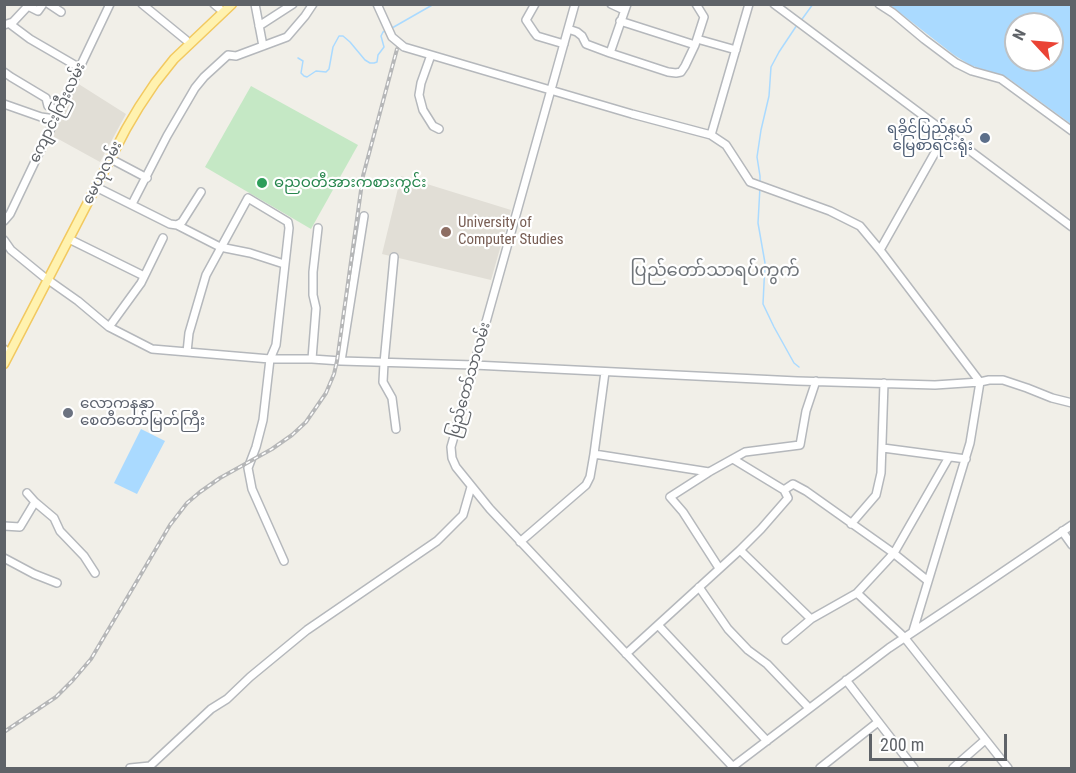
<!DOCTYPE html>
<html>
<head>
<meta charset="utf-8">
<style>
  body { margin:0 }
  #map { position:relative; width:1076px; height:773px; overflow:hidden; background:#f1efe8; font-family:"Roboto Condensed",sans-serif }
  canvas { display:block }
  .frame { position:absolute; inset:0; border:6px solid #5f6368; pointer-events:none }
  .north { position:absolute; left:1004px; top:12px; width:60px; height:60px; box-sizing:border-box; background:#fff; border:2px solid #bfc1c3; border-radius:50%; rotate:296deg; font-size:16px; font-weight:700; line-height:24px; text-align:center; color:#5f6368 }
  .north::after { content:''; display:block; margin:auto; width:21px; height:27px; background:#ea4335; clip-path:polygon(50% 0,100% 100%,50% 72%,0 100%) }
  .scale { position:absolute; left:869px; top:734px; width:138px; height:27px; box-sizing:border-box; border:3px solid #5f6368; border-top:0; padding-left:8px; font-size:18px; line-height:21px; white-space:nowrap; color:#5f6368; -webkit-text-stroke:4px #fff; paint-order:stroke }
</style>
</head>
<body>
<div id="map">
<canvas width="1076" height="773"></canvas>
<div class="frame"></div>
<div class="north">N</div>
<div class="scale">200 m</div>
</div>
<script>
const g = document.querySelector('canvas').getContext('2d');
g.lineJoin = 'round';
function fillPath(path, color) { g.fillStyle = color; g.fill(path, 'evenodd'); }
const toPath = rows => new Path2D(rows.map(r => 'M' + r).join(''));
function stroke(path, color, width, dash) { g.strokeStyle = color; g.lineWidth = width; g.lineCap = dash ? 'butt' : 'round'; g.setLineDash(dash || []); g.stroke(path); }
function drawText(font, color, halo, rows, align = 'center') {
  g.font = font + ' "Roboto Condensed","Noto Sans Myanmar",sans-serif'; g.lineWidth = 4.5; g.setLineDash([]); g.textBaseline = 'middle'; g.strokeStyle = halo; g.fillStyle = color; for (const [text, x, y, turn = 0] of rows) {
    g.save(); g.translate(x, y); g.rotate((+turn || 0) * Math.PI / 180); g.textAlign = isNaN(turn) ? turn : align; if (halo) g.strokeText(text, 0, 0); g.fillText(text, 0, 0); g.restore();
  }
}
fillPath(toPath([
  [77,83,126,114,100,162,51,135],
  [401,176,511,210,491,280,382,254]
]), '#e1ded6');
fillPath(toPath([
  [251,86,358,145,311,229,205,167]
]), '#c5e8c5');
fillPath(toPath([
  [890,5,1071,5,1071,124,1008,78,970,65,954,55],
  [1016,24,1052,24,1052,60,1016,60],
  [141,429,165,441,137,494,114,483]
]), '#aadaff');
stroke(toPath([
  [800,22,813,4],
  [392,28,434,4],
  [298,58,303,61,301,73,304,76,307,77,316,71,326,72,329,69,333,47,339,36,343,36,350,42,365,60,370,63,374,63,377,62,378,55,384,47,381,36,383,32,387,30],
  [760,182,760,176,757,157,761,130,769,96,771,67,779,52,797,25],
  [760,187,758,223,765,263,763,304,774,327,794,363,799,367]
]), '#aadaff', 1.5);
const minor = toPath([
  [49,4,61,12],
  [142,4,186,40],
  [214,4,220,9],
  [255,4,263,46],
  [377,4,392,37,404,47,632,114,711,135,749,4],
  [535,4,526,20,534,32,537,36,564,44],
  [575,4,453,440,451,447,452,458,456,467,490,509,734,768],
  [611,4,624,10],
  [774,4,1072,227],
  [879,4,893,13,924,39,956,63,972,71,1001,79,1072,131],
  [620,21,695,45],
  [10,24,30,39,80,68],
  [4,25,13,22,28,6,38,11,43,4],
  [259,26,293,4],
  [568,29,577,32,582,36,586,44,610,53,627,4],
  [697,39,736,50],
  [610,53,668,72,676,73,681,72,685,66,695,45,704,17,696,4],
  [431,55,421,83,419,95,423,110,433,126,439,129],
  [4,72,11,77,46,98,48,106,59,111],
  [4,104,41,117,55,119],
  [711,135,726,145,750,182,830,211,860,226,880,250,980,382,989,380,1003,380,1027,388,1052,398,1072,403],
  [111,159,147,178],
  [96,187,170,224,177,225,182,222,201,192],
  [132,204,167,136,195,88,204,77,228,55,236,56,287,37,305,16,313,4],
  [4,221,10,214,110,4],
  [177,225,220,247,250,253,284,264],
  [69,239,144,276],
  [4,240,11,250,44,277,78,301,109,327,152,349,270,359,312,359,341,361,474,365,797,381,935,385,980,382,970,443,913,631],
  [880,250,946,133],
  [394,257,384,363,383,382,392,398,396,429],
  [109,327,141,283,163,238],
  [4,349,6,351],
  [187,352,189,333,206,275,248,198,288,222,289,228,276,345,270,359,263,420,256,447,248,468,252,489,284,561],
  [312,359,316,308,313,295,313,272,318,228],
  [341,361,364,216],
  [605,372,594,454,709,472],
  [883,448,966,459],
  [733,459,784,490],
  [35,502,54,518,60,531,84,556,95,573],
  [851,524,876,495,881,473,884,383],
  [4,526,20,527,35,502,27,493],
  [1062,531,1072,545],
  [520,542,586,485,590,477,594,454],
  [740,550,811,619,857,593,894,553,949,457],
  [4,558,34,574,57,583],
  [719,568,683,512,670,497,709,472,745,452,800,445,806,411,816,381],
  [699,587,728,629,748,650,767,664,809,708],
  [857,593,904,637,1008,768],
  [658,625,767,741],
  [786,640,811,619],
  [626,654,740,550,761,529,788,498,784,490,793,484,806,491,892,552,928,581],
  [846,680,914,768],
  [130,768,150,766,211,709,227,699,250,677,307,630,437,541,463,515,471,487],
  [731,768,889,648,979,588,1072,525],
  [820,768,878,722],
  [953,768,985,740]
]);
const major = toPath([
  [4,364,126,129,139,107,155,83,174,59,232,4]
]);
stroke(minor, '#b5b8bc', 10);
stroke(major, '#f2c960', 11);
stroke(minor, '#fff', 7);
stroke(major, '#fff2af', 8);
const rail = toPath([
  [4,732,56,697,73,680,91,659,170,525,187,503,200,492,220,478,272,449,292,435,306,422,326,393,334,374,337,361,363,176,397,49]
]);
stroke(rail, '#b6b7b8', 4);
stroke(rail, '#fff', 1.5, [4.5]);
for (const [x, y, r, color] of [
  [985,138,6,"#5c6f8a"],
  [262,183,6,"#2e9e5b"],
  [446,232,6,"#8d6e63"],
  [68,413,6,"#6b7280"]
]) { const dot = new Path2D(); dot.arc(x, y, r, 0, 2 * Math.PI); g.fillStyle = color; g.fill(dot); stroke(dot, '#fff', 2); }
drawText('15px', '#5f6368', '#fff', [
  ["ကျောင်းကြီးလမ်း",58,113,-64],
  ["မေယုလမ်း",103,173,-63],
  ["ပြည်တော်သာလမ်း",470,380,-74]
]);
drawText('15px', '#4e5e75', '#fff', [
  ["ရခိုင်ပြည်နယ်",973,129],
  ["မြေစာရင်းရုံး",973,146]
], 'right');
drawText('15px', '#27864d', '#fff', [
  ["ဓညဝတီအားကစားကွင်း",274,183]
], 'left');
drawText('15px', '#785e54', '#fff', [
  ["University of",458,223],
  ["Computer Studies",458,240]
], 'left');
drawText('15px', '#5b616d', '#fff', [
  ["လောကနန္ဒာ",80,404],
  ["စေတီတော်မြတ်ကြီး",80,421]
], 'left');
drawText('18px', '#70757a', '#fff', [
  ["ပြည်တော်သာရပ်ကွက်",715,271]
]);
</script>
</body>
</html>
